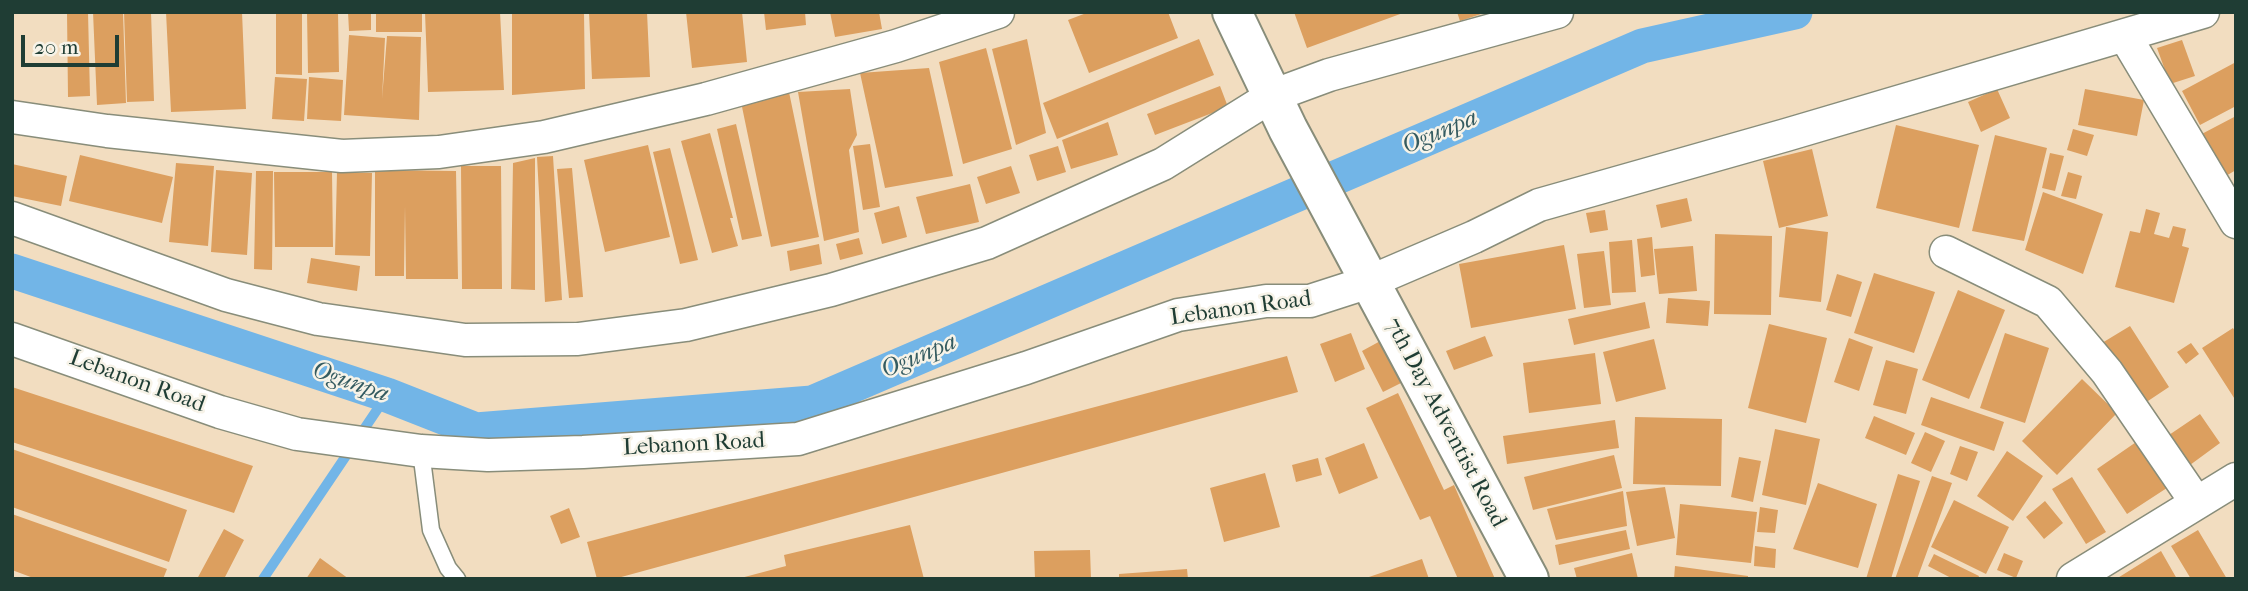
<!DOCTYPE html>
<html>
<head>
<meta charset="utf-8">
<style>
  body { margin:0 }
  #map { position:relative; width:2248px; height:591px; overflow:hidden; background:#f2ddc0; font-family:"IM FELL French Canon",serif }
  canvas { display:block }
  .frame { position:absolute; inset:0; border:14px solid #1f3d34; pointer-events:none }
  .scale { position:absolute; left:21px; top:35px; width:98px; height:32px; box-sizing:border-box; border:4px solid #1f3d34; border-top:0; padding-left:9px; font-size:21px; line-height:24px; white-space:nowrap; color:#1f3d34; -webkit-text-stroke:5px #f7f3e8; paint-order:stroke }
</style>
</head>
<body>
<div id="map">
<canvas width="2248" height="591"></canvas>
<div class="frame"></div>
<div class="scale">20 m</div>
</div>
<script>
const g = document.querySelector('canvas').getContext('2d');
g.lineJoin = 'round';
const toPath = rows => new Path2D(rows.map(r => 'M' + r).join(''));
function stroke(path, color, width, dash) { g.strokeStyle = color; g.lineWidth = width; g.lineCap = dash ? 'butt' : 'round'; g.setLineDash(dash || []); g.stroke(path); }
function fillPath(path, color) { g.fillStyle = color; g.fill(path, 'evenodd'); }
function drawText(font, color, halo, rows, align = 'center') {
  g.font = font + ' "IM FELL French Canon",serif'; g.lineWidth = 5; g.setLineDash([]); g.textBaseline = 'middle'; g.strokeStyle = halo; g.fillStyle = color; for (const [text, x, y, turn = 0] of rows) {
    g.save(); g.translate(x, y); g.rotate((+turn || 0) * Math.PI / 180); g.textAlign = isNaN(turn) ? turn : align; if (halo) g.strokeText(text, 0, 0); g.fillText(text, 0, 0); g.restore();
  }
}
stroke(toPath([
  [263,579,387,395]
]), '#72b5e7', 10);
stroke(toPath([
  [12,271,387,395,476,430,812,403,1642,46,1795,12]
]), '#72b5e7', 35);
fillPath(toPath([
  [67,12,88,12,90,96,68,97],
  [93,12,123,12,126,103,97,105],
  [124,12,151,12,154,101,127,102],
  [166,12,242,12,246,109,171,112],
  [276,12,302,12,302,75,276,74],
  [307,12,338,12,339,72,308,73],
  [348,12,371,12,371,30,349,31],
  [376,12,422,12,422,32,376,32],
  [425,12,500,12,504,90,428,92],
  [512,12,584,12,585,89,512,95],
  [589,12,647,12,650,77,592,79],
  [686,12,742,12,747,62,692,68],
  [764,12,805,12,806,25,766,30],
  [830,12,879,12,882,29,835,37],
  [1089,12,1168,12,1178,38,1089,73,1068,20],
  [1294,12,1403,12,1403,13,1307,48],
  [1457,12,1484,12,1484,13,1460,21],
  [349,35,385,38,382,99,387,36,421,37,419,120,344,115],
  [1027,39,1046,133,1016,145,992,49],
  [1199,39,1214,75,1057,139,1043,103],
  [2182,40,2195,76,2170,84,2157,48],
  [986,48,1012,149,963,164,939,62],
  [2236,62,2236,106,2200,125,2182,91],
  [929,68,953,176,885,188,860,73],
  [275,77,307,79,304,121,272,119],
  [309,77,343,80,341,121,307,119],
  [1220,86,1228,107,1155,135,1147,114],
  [850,89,857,135,849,150,859,232,824,241,798,92],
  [1997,89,2010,118,1981,132,1968,102],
  [2085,89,2144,100,2137,136,2078,125],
  [789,92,819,237,771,247,741,102],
  [2236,116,2236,170,2219,180,2196,137],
  [1108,122,1118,155,1071,169,1062,140],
  [736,124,762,236,742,240,717,129],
  [1896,125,1979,145,1959,228,1876,208],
  [2073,129,2094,135,2087,156,2067,150],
  [710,133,733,218,730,218,738,246,712,253,681,141],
  [1995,135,2047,148,2024,241,1972,231],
  [870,144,880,207,863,210,853,146],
  [648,145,670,237,605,252,584,160],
  [1058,146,1066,172,1037,181,1029,155],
  [670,148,698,260,680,264,653,152],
  [1812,149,1828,216,1779,228,1763,161],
  [2050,153,2064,156,2055,191,2042,188],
  [80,155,173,177,162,223,69,201],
  [553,156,562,300,545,302,537,157],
  [535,158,535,290,511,289,513,163],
  [176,163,214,166,208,246,169,242],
  [12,164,67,176,61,206,12,196],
  [461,166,501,166,502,289,462,289],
  [1011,166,1020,193,986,204,977,177],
  [572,168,583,297,569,298,557,169],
  [216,170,252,173,247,255,211,252],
  [375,170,456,171,458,279,406,279,405,206,404,276,375,276],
  [256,171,273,171,272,270,254,269],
  [274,172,332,172,333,247,275,247],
  [337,172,372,173,370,256,335,255],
  [2068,172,2082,176,2076,199,2061,196],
  [970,184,979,222,926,234,916,197],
  [2043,192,2103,214,2083,274,2025,250],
  [1687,198,1692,221,1661,228,1656,205],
  [899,206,907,237,882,244,874,213],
  [2146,209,2160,213,2154,234,2169,238,2173,226,2186,229,2182,246,2189,248,2174,303,2115,287,2130,231,2140,233],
  [1605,210,1608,230,1590,233,1586,213],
  [1786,227,1828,232,1821,302,1779,297],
  [1715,234,1772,236,1771,315,1714,314],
  [1652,237,1655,275,1641,277,1637,239],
  [859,238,863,254,840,260,836,244],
  [1632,240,1636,292,1612,293,1609,242],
  [819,244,822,264,790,271,787,251],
  [1564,245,1576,309,1471,328,1459,264],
  [1693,246,1697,291,1659,294,1654,249],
  [1604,251,1611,305,1584,308,1577,254],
  [311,258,360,266,357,291,307,283],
  [1874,273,1935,292,1914,353,1854,333],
  [1837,274,1862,282,1851,317,1826,310],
  [1958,290,2005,310,1969,399,1922,380],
  [1668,298,1710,301,1708,326,1666,323],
  [1645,302,1650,328,1574,345,1568,319],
  [1769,324,1827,338,1806,423,1748,408],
  [2130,326,2169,387,2142,405,2102,343],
  [2233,328,2236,333,2236,401,2202,348],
  [1351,333,1365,369,1335,382,1320,344],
  [2005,333,2049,348,2025,423,1980,408],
  [1485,336,1493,356,1454,370,1446,351],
  [1849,338,1873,347,1859,391,1834,382],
  [1384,339,1405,381,1383,392,1362,351],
  [1654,339,1666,389,1616,402,1603,352],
  [2191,343,2199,354,2186,364,2177,352],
  [1595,353,1601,404,1529,413,1523,363],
  [1287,356,1298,392,614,579,597,579,587,542],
  [1886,360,1918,369,1906,414,1873,405],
  [2082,379,2117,413,2057,475,2022,441],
  [12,387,253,466,234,513,12,442],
  [1398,393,1444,490,1454,485,1495,579,1458,579,1430,516,1420,520,1366,408],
  [1931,397,2004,422,1994,451,1921,425],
  [2200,414,2220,443,2190,465,2169,435],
  [1874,416,1915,433,1906,455,1865,438],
  [1635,417,1722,419,1721,486,1633,484],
  [1615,420,1619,448,1507,464,1503,436],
  [1775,429,1820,439,1806,505,1762,495],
  [1925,432,1945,441,1931,472,1911,463],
  [2142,438,2173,484,2127,514,2097,469],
  [1364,443,1378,478,1339,494,1325,458],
  [1960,446,1978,452,1967,481,1950,474],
  [12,449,187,510,169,562,12,507],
  [2007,451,2043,476,2013,521,1977,496],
  [1614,455,1622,488,1533,510,1524,477],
  [1739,457,1761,461,1753,502,1731,497],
  [1318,458,1322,475,1296,482,1292,465],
  [1265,473,1280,527,1224,542,1210,488],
  [1898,474,1920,481,1891,579,1866,579],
  [1932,476,1952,483,1917,579,1895,579],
  [2072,477,2106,532,2086,544,2052,489],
  [1818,483,1877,504,1858,568,1793,549],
  [1665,487,1675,538,1637,546,1626,492],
  [1623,491,1627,526,1556,540,1547,509],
  [1954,500,2009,527,1986,574,1931,547],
  [2045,501,2063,523,2044,539,2026,517],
  [1680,504,1757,512,1751,563,1676,555],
  [1760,507,1778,510,1775,533,1757,532],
  [569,508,580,537,561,544,550,516],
  [12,514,167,569,163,579,36,579,12,570],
  [910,525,924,579,737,579,786,566,784,555],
  [224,529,244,540,224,579,197,579],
  [1626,530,1630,549,1559,565,1555,545],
  [2198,530,2227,579,2191,579,2171,546],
  [1755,546,1776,549,1775,568,1754,566],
  [1090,550,1091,579,1035,579,1034,551],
  [2161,551,2177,579,2116,579],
  [1632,553,1638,579,1577,579,1574,568],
  [2004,553,2023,561,2016,578,1997,570],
  [1934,554,1979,576,1978,579,1953,579,1928,566],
  [320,558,349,579,306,579],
  [1422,559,1429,579,1366,579,1366,578],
  [1675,566,1748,576,1748,579,1674,579],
  [1187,569,1188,579,1119,579,1119,574]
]), '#dc9f5f');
const lane = toPath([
  [421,451,431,530,448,568,457,579]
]);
const street = toPath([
  [2125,36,2236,222],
  [12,117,107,131,342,156,439,152,544,137,706,99,896,46,998,12],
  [12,218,226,295,318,319,465,340,578,339,686,325,831,290,987,243,1163,164,1272,96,1329,75,1557,12],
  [1946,252,2048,302,2107,372,2196,502],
  [12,339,220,412,297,434,421,451,488,455,583,452,798,439,1026,368,1178,315,1266,301,1310,301,1369,282,1474,237,1539,205,1786,135,2203,12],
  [2073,579,2236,479]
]);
const secondary = toPath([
  [1232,12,1288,129,1529,579]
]);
stroke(lane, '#888d7a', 19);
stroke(street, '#888d7a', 35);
stroke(secondary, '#888d7a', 42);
stroke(lane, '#fff', 16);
stroke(street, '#fff', 32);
stroke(secondary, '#fff', 38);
drawText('23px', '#1f3d34', '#f7f3e8', [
  ["Lebanon Road",1241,309,-8],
  ["Lebanon Road",137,382,20],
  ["7th Day Adventist Road",1445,423,62],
  ["Lebanon Road",694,445,-3]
]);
drawText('italic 24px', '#345b61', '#f7f3e8', [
  ["Ogunpa",1440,133,-23],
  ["Ogunpa",919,357,-23],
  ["Ogunpa",350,383,19]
]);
</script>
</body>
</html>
